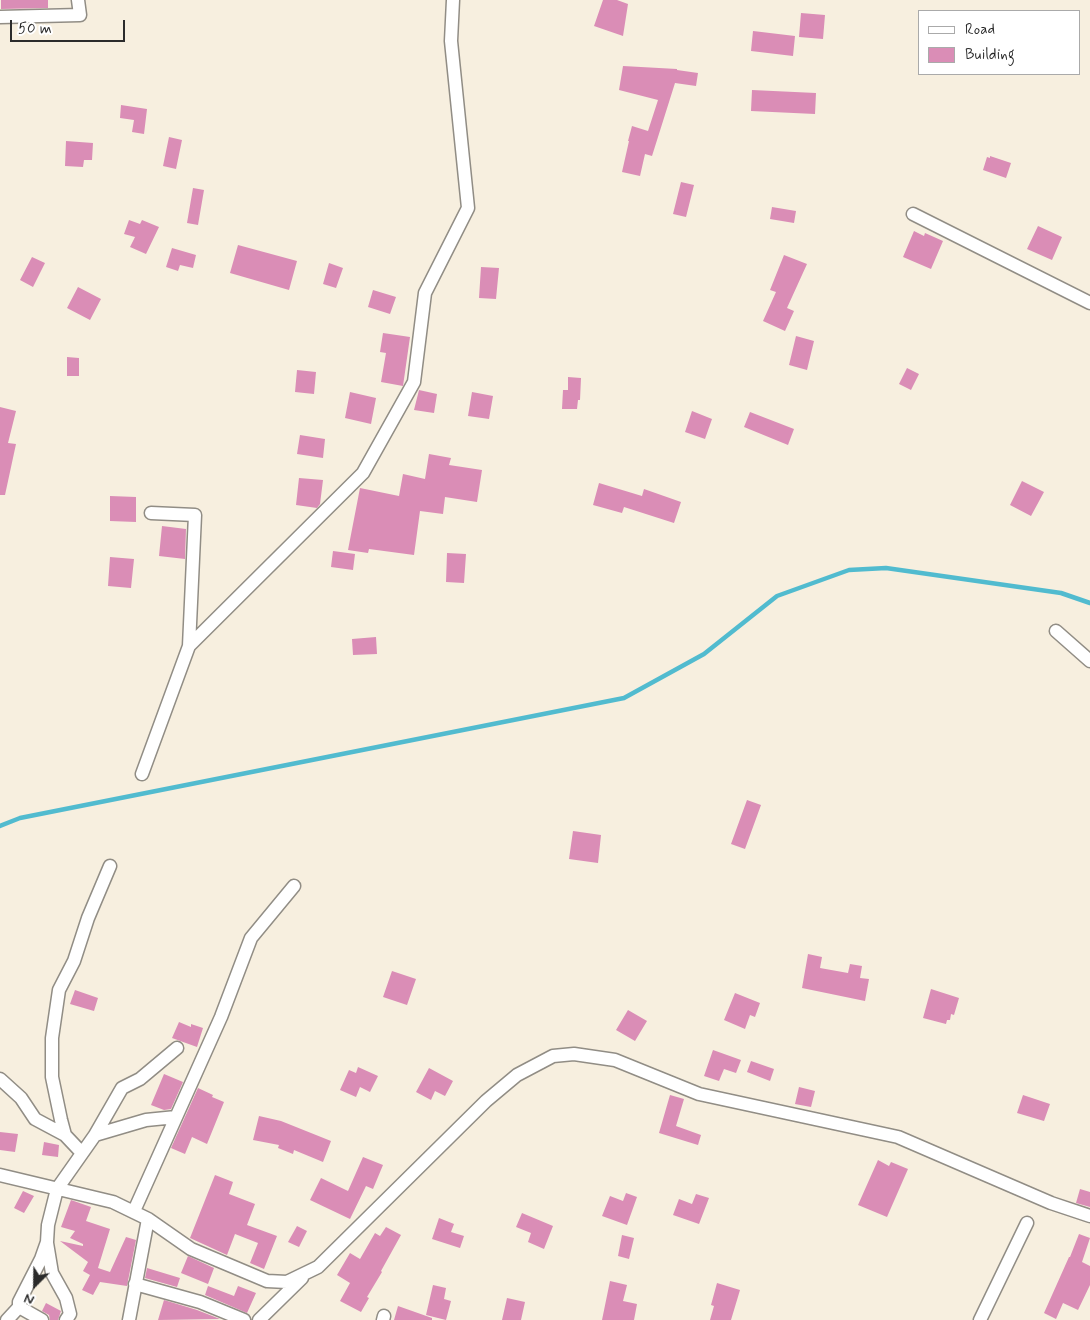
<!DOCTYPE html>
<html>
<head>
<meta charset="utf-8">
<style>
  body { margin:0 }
  #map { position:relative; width:1090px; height:1320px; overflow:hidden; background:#f7efdf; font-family:Mynerve,sans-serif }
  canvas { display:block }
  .legend { position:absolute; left:918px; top:10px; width:162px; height:65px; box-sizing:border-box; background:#fff; border:1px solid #aaa; margin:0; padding:6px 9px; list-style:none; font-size:15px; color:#2b2b2b }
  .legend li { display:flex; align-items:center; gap:10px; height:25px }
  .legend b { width:25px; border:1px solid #aaa }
  .north { position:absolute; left:10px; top:1260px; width:50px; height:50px; -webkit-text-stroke:4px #fff; paint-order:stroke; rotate:203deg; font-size:14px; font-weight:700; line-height:20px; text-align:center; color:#2b2b2b }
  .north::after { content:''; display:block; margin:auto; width:18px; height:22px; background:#2b2b2b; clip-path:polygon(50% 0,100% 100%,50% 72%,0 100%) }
  .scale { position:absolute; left:10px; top:20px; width:115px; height:22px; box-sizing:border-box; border:2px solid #2b2b2b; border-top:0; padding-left:6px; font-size:15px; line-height:18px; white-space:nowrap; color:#2b2b2b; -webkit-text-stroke:4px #fff; paint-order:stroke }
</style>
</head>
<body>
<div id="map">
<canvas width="1090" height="1320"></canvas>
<ul class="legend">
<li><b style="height:6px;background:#fff"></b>Road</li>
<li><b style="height:14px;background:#da8db6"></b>Building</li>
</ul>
<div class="north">N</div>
<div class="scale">50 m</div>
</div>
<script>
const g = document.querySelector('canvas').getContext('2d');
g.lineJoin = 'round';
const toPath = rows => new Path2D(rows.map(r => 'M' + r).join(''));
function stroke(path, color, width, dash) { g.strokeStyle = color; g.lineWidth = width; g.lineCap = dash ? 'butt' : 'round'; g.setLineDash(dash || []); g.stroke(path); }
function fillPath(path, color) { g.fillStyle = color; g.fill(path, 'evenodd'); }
stroke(toPath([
  [0,826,20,818,624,698,704,654,777,596,849,570,886,568,1061,593,1090,603]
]), '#51bbcf', 4.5);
fillPath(toPath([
  [1,0,48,0,48,8,1,9],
  [603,0,617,0,628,4,623,36,594,26],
  [801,13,825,15,823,39,799,37],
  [753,31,795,36,793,56,751,51],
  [623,66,677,69,677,70,698,73,696,86,675,83,652,156,645,154,640,176,622,172,629,141,628,141,632,126,648,131,658,100,619,90],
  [752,90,816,93,815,114,751,111],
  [121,105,147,109,144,134,132,132,134,120,120,118],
  [169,137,182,140,176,169,163,166],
  [66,141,93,143,92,160,84,160,83,167,65,166],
  [990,156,1011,163,1006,178,983,170,987,157,990,158],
  [681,182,694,185,686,217,673,214],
  [193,188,204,190,198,225,187,223],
  [772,207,796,211,794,223,770,219],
  [129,220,140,224,142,220,159,227,146,254,130,247,135,237,124,234],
  [1038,226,1062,237,1052,260,1027,249],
  [914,231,924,236,925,233,943,241,931,269,903,257],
  [238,245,297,261,289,290,230,273],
  [172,248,196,255,193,268,180,265,178,271,166,267],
  [784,255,807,264,787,308,794,311,785,331,763,321,776,292,770,290],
  [32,257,45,263,33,287,20,280],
  [329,263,343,268,336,288,323,284],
  [481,267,499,268,496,299,479,298],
  [78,287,101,299,90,320,67,308],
  [373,290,396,297,390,314,368,307],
  [383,333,410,337,403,386,381,382,386,353,380,352],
  [796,336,814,341,807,370,789,365],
  [67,357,79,358,79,376,67,376],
  [907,368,919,374,911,390,899,384],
  [297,370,316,372,314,394,295,392],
  [568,377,581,378,580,400,578,400,577,409,562,409,563,390,568,390],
  [419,390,437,394,434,413,414,410],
  [350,392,376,398,371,424,345,418],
  [472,392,493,396,489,419,468,416],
  [0,407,16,411,8,443,16,444,5,495,0,495],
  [692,411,712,419,705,439,685,432],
  [750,412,794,429,788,445,744,427],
  [300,435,325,439,323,458,297,454],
  [429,454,451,458,449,465,482,470,477,502,445,497,443,514,420,511,414,555,369,549,368,553,348,550,360,488,399,496,403,474,425,479],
  [299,478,323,480,320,504,317,508,296,505],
  [1022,481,1044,492,1031,516,1010,505],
  [599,483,642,496,644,489,681,502,674,523,624,507,622,513,593,505],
  [110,496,136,497,136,522,110,521],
  [162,526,186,529,185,559,159,556],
  [333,551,355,554,353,570,331,567],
  [447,553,466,554,464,583,446,582],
  [110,557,134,559,131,588,108,586],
  [376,637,377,654,353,655,352,639],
  [747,800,761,805,745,849,731,844],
  [573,831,601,835,598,863,569,859],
  [808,954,822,957,820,968,848,973,850,964,862,966,860,978,869,979,865,1001,802,988],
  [392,971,416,979,407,1005,383,997],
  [931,989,959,998,954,1015,951,1014,950,1020,947,1020,946,1024,923,1018],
  [75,990,98,998,94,1011,70,1004],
  [735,993,760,1003,755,1017,750,1015,745,1029,724,1020],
  [628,1010,647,1021,635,1041,616,1030],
  [179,1022,191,1027,191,1024,203,1028,197,1047,172,1038],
  [713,1050,741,1060,736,1073,724,1069,719,1081,704,1076],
  [751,1061,774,1069,770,1081,747,1072],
  [358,1067,378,1076,370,1092,360,1087,356,1097,340,1090,349,1070,356,1073],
  [429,1068,453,1081,445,1096,435,1091,431,1100,416,1092],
  [164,1074,183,1082,171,1109,164,1110,151,1105],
  [799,1087,815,1091,811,1107,795,1104],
  [198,1088,213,1095,212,1097,224,1102,207,1144,192,1137,185,1154,171,1148],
  [670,1095,684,1099,676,1126,701,1135,698,1145,659,1133],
  [1023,1095,1050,1104,1044,1121,1017,1113],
  [259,1116,281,1121,331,1141,323,1162,294,1150,293,1154,278,1148,279,1145,253,1140],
  [0,1132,18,1134,15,1152,0,1150],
  [44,1142,59,1145,58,1157,42,1155],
  [363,1157,383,1165,373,1189,366,1186,350,1219,310,1200,321,1178,348,1191],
  [878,1160,889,1166,891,1162,908,1169,887,1217,858,1205],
  [215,1175,233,1182,229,1194,255,1204,247,1225,277,1236,264,1269,250,1263,258,1243,235,1234,227,1255,190,1238],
  [1080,1189,1090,1192,1090,1207,1076,1203],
  [23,1191,34,1196,24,1213,14,1208],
  [626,1193,637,1197,627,1225,602,1216,610,1196,623,1201],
  [696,1194,709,1198,699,1224,673,1215,679,1199,692,1204],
  [71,1200,91,1207,86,1221,110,1229,98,1268,110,1272,126,1237,136,1240,127,1286,100,1282,93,1295,82,1290,90,1275,83,1271,88,1262,60,1241,83,1246,83,1244,70,1238,75,1231,61,1227],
  [522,1213,553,1226,544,1249,528,1242,531,1233,516,1227],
  [439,1218,454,1224,451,1232,464,1236,460,1248,432,1239],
  [297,1226,307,1231,299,1247,288,1242],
  [386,1227,401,1235,381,1271,382,1272,367,1297,369,1298,361,1312,340,1301,350,1283,337,1275,350,1253,360,1259,375,1233,380,1236],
  [1079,1234,1090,1238,1082,1262,1090,1266,1090,1285,1078,1310,1063,1303,1056,1319,1044,1313,1069,1257,1070,1257],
  [622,1235,634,1238,629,1259,618,1256],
  [188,1256,214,1268,208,1284,181,1273],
  [147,1268,180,1278,177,1287,145,1278],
  [610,1281,627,1285,623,1301,637,1304,634,1320,602,1320],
  [717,1283,740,1290,731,1320,710,1320,714,1306,711,1305],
  [433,1285,446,1288,444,1299,451,1301,446,1320,426,1315],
  [208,1286,234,1296,238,1286,256,1293,247,1313,205,1295],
  [507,1298,525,1302,521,1320,502,1320],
  [164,1300,197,1310,220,1319,158,1320],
  [46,1303,61,1311,58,1320,50,1320,49,1315,42,1311],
  [398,1306,432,1318,432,1320,394,1320]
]), '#da8db6');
const street = toPath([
  [0,17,80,15,78,0],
  [913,214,1090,303],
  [1056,631,1090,661],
  [189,646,363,473,414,382,425,293,468,208,451,41,453,0],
  [142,774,189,646,195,515,151,513],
  [0,1079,21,1098,35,1119,65,1135],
  [95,1135,122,1088,140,1079,177,1048],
  [82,1153,65,1135,61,1120,52,1077,52,1038,59,990,74,961,88,918,110,866],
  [0,1175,113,1202,148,1219,191,1249,267,1281,287,1282,318,1267,486,1101,517,1075,553,1056,574,1054,615,1060,699,1094,898,1137,1051,1203,1090,1216],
  [134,1211,221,1017,251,938,294,886],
  [47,1243,52,1273,66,1298,70,1314,66,1320],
  [135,1284,200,1302,244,1320],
  [19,1307,42,1320],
  [7,1320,19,1307,19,1302,41,1259,47,1242,48,1225,57,1189,95,1135,146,1120,176,1117],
  [129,1320,148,1219],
  [259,1320,302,1278],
  [383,1320,384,1316],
  [980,1320,1027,1223]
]);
stroke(street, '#918d85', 15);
stroke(street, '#fff', 12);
</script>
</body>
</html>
